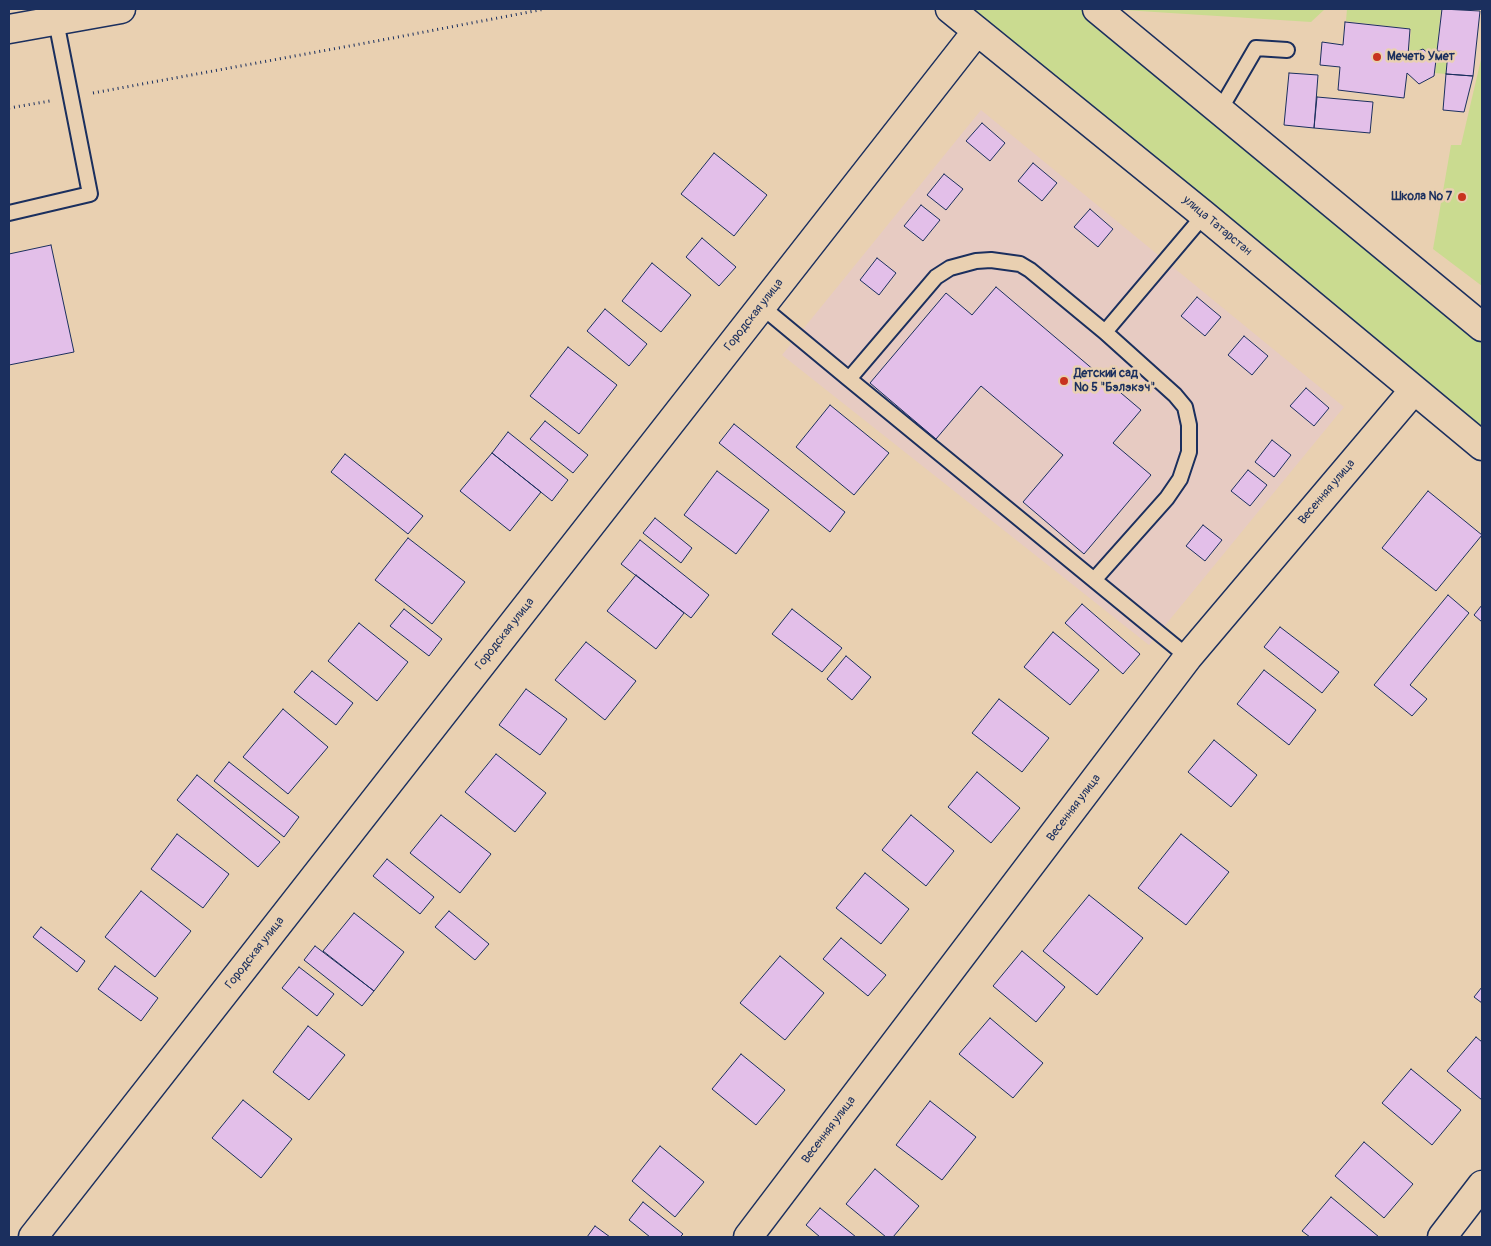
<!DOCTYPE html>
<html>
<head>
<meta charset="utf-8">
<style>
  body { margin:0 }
  #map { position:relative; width:1491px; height:1246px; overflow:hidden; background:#e9d0b1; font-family:Pangolin,sans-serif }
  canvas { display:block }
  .frame { position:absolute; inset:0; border:10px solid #1b2f5e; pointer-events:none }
</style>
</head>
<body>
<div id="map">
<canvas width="1491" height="1246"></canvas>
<div class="frame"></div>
</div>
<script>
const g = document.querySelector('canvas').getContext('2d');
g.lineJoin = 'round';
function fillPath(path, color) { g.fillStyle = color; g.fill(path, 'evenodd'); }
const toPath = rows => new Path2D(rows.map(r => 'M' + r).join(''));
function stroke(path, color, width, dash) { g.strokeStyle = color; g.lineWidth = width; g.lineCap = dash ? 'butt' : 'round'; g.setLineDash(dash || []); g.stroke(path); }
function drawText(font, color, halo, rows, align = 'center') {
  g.font = font + ' Pangolin,sans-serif'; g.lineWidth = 5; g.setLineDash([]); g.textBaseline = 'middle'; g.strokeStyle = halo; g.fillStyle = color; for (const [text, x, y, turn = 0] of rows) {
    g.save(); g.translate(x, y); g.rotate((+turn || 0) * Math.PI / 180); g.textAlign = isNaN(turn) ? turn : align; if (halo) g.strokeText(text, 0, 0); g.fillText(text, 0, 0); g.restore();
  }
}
fillPath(toPath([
  [981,110,1344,407,1149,645,782,355]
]), '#e7cbc2');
fillPath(toPath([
  [964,9,1081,9,1482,340,1482,431],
  [1108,9,1325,9,1311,22],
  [1344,9,1441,9,1437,50,1448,52,1446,74,1435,73,1437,60,1423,49,1409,54,1411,29,1346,21,1347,9],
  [1482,55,1482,286,1433,249,1451,145,1461,145]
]), '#cadb90');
const building = toPath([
  [1442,9,1480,11,1473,76,1446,74,1448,52,1437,51,1442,9],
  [1345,22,1410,29,1408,55,1423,49,1436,60,1434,76,1419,84,1407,73,1404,98,1338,90,1340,67,1320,65,1322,42,1343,45,1345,22],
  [1289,73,1318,75,1314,128,1284,125,1289,73],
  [1446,74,1473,76,1464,112,1443,110,1446,74],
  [1317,97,1373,102,1370,133,1314,128,1317,97],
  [982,123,1005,143,990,161,966,141,982,123],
  [714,153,767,195,734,236,681,194,714,153],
  [1033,163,1057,183,1042,201,1018,181,1033,163],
  [944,174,963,189,946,210,927,195,944,174],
  [921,205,940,220,923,241,904,226,921,205],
  [1090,209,1113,229,1098,247,1074,227,1090,209],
  [702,238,736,267,719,286,686,257,702,238],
  [51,245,74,352,9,365,9,254,51,245],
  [877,258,896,273,879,295,860,280,877,258],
  [652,263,691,295,661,332,622,301,652,263],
  [996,287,1141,410,1113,443,1151,475,1084,554,1023,502,1063,455,981,386,936,439,870,383,946,293,972,315,996,287],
  [1197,297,1221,317,1205,336,1181,316,1197,297],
  [605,309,647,344,629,366,587,331,605,309],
  [1244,336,1268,356,1252,375,1228,355,1244,336],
  [568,347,617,385,579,434,530,396,568,347],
  [1306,388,1329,408,1314,426,1290,406,1306,388],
  [830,405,889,453,854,495,796,447,830,405],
  [545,421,588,455,573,473,530,439,545,421],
  [734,424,845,512,830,532,719,443,734,424],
  [508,432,568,480,552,501,492,453,508,432],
  [1272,440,1291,455,1274,477,1255,462,1272,440],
  [492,453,541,492,510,531,460,491,492,453],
  [345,454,423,516,408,534,331,472,345,454],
  [1248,470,1267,485,1250,506,1231,491,1248,470],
  [717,471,769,510,736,554,684,515,717,471],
  [1428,491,1482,535,1436,591,1382,548,1428,491],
  [655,518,692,548,681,563,643,533,655,518],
  [1203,525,1222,540,1205,561,1186,546,1203,525],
  [408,538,465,582,432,624,375,580,408,538],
  [640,540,709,595,691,618,621,564,640,540],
  [636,575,684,613,656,649,607,611,636,575],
  [1448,595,1469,613,1410,685,1427,699,1412,716,1374,685,1448,595],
  [1082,604,1140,654,1123,674,1065,623,1082,604],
  [1482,605,1482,622,1474,615,1482,605],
  [404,609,442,639,429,656,390,626,404,609],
  [792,609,842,648,822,672,772,634,792,609],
  [359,623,408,662,377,701,328,661,359,623],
  [1280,627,1339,672,1322,693,1264,647,1280,627],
  [1053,632,1099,670,1070,705,1024,667,1053,632],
  [586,642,636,681,605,720,555,680,586,642],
  [846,656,871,677,852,700,827,679,846,656],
  [1264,670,1316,710,1289,745,1237,704,1264,670],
  [312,671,353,703,336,725,294,692,312,671],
  [526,689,567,719,540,755,499,725,526,689],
  [999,699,1049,738,1022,772,972,733,999,699],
  [283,709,328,747,288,794,243,757,283,709],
  [1214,740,1257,775,1231,807,1188,772,1214,740],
  [496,754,546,793,515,832,465,792,496,754],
  [229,762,299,817,284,837,214,781,229,762],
  [977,772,1020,808,991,843,948,807,977,772],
  [197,775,280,842,258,867,177,800,197,775],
  [441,815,491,854,460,893,410,853,441,815],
  [911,815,954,851,926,886,882,850,911,815],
  [177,834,229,874,203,908,151,869,177,834],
  [1181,834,1229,872,1186,925,1138,888,1181,834],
  [387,859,434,897,420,914,373,876,387,859],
  [865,873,909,909,881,944,836,908,865,873],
  [141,891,191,931,155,977,105,937,141,891],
  [1089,895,1143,938,1097,995,1043,951,1089,895],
  [449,911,489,944,475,960,435,927,449,911],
  [354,913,404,952,374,991,323,951,354,913],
  [41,927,85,961,77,972,33,937,41,927],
  [841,938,886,975,868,996,823,959,841,938],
  [315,946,374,991,362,1006,304,960,315,946],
  [1022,951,1065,987,1036,1022,993,986,1022,951],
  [780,956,824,993,785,1040,740,1003,780,956],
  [115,966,158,998,141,1021,98,989,115,966],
  [299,967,334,994,317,1016,282,988,299,967],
  [1482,987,1482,1003,1474,997,1482,987],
  [990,1018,1043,1063,1013,1098,959,1054,990,1018],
  [308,1026,345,1055,309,1100,273,1072,308,1026],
  [1476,1037,1482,1042,1482,1100,1447,1071,1476,1037],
  [741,1054,785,1090,756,1125,712,1089,741,1054],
  [1411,1069,1461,1110,1432,1145,1382,1103,1411,1069],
  [243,1100,292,1139,261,1178,212,1138,243,1100],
  [930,1101,976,1137,942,1180,896,1145,930,1101],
  [1364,1142,1413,1184,1384,1218,1335,1176,1364,1142],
  [660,1146,704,1182,675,1217,632,1181,660,1146],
  [875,1169,919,1206,893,1237,886,1237,846,1204,875,1169],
  [1331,1197,1379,1237,1310,1237,1302,1231,1331,1197],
  [643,1202,683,1234,680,1237,650,1237,629,1220,643,1202],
  [820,1208,856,1237,820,1237,806,1225,820,1208],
  [595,1226,610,1237,587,1237,595,1226]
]);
fillPath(building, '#e3bfe9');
stroke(building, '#1b2f5e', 1);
const service = toPath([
  [1220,110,1256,48,1287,50],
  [9,213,90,194,56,21],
  [761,306,849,379],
  [1094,580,1167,498,1180,479,1189,452,1189,425,1185,407,1175,395,1105,332],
  [1188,657,849,379,936,277,950,268,976,261,991,260,1020,264,1030,270,1105,332,1204,215]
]);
const minor = toPath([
  [950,9,1204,215,1482,446],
  [1097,9,1482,327],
  [9,29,121,9],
  [33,1237,977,31],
  [748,1237,1188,657,1414,390],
  [1442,1237,1482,1185]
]);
stroke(service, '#1b2f5e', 18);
stroke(minor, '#1b2f5e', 31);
stroke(toPath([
  [93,93,382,40,545,9],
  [9,108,50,101]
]), '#1b2f5e', 3, [1, 4]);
stroke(service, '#e9d0b1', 14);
stroke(minor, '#e9d0b1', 28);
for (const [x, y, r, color] of [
  [1377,57,5,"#c8321e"],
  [1462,197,5,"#c8321e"],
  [1064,381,5,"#c8321e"]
]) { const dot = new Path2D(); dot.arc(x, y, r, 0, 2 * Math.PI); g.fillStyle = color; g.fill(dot); stroke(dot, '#e9d0b1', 2); }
drawText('bold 12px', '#1b2f5e', '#e9d0b1', [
  ["Мечеть Умет",1387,57],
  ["Школа № 7",1452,197,"right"],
  ["Детский сад",1074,374],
  ["№ 5 \"Бэлэкэч\"",1074,388]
], 'left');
drawText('12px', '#1b2f5e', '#e9d0b1', [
  ["улица Татарстан",1217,226,40],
  ["Городская улица",754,315,-52],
  ["Весенняя улица",1327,492,-50],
  ["Городская улица",505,634,-52],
  ["Весенняя улица",1074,808,-53],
  ["Городская улица",255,953,-52],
  ["Весенняя улица",829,1130,-53]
]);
</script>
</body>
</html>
